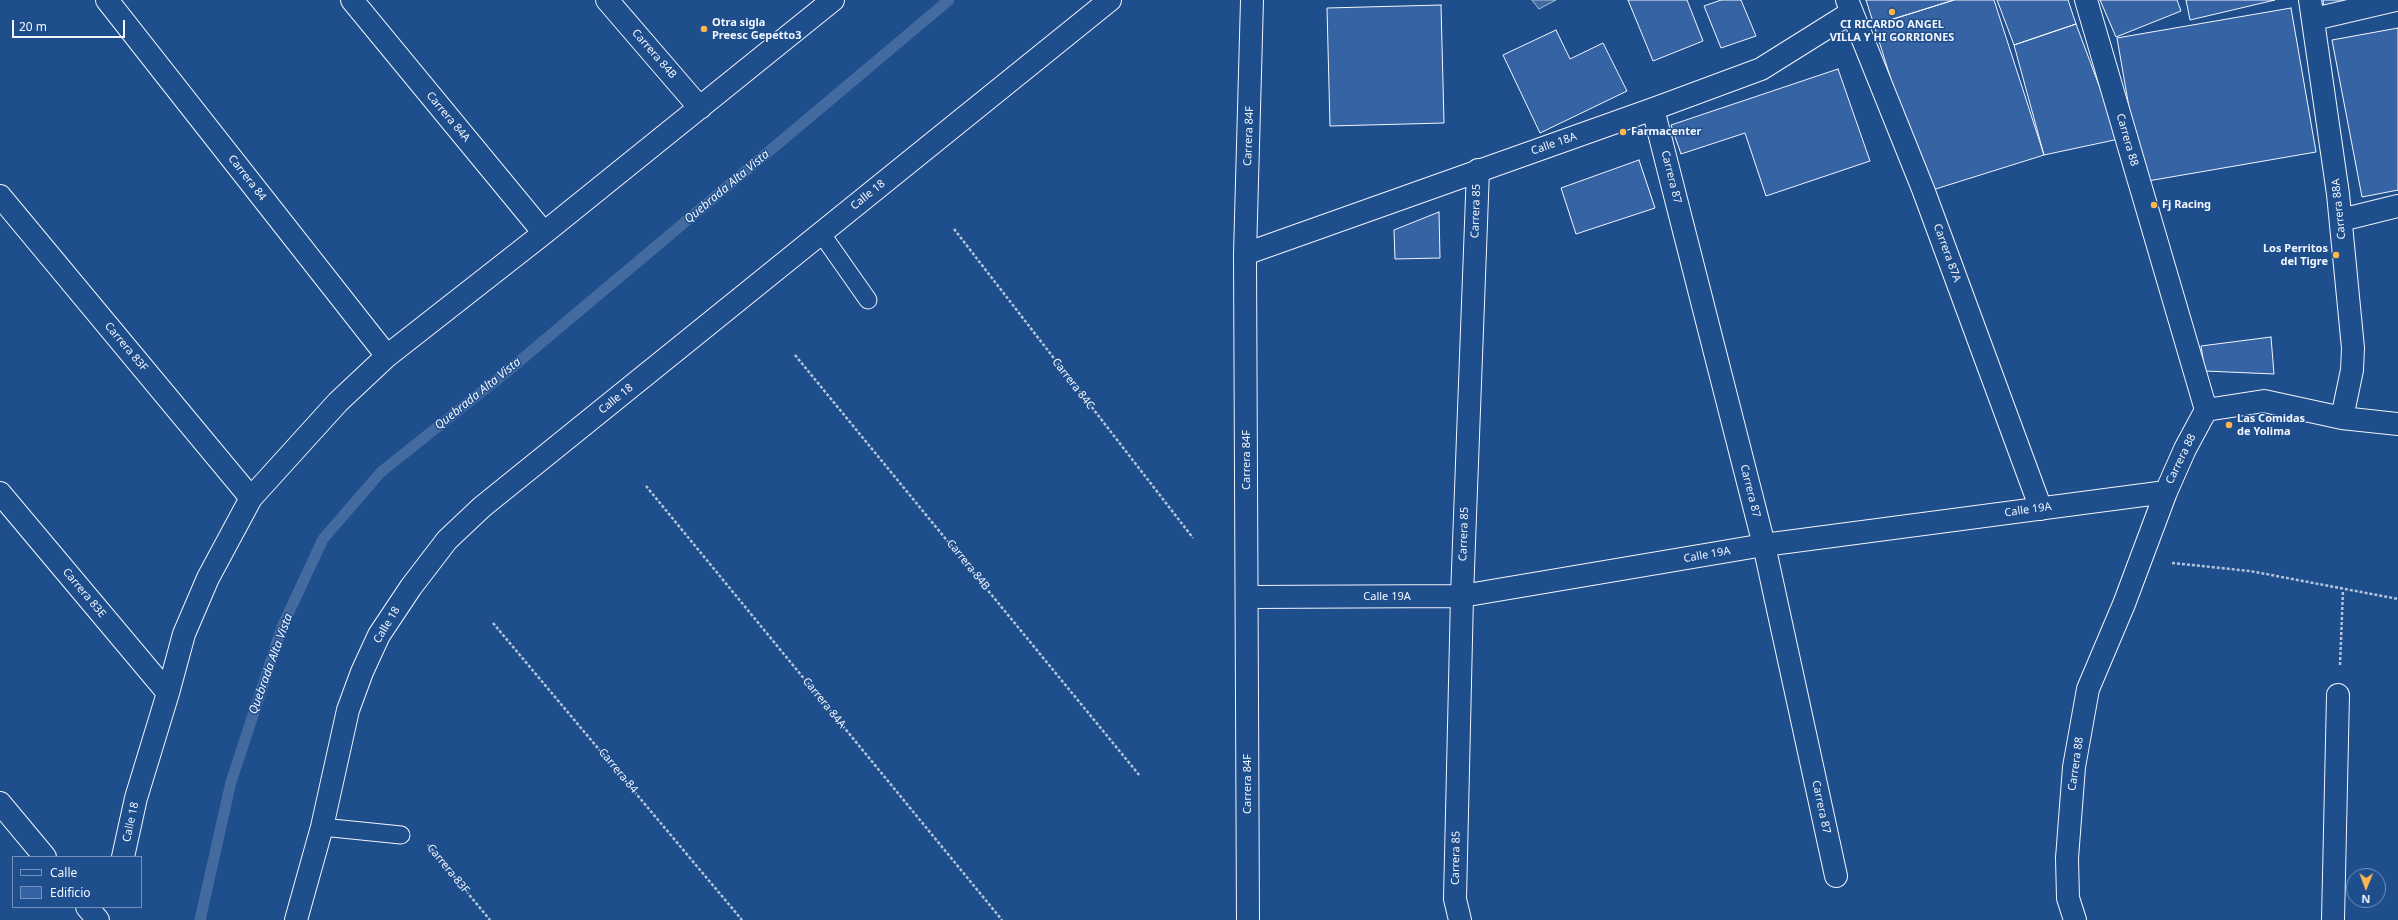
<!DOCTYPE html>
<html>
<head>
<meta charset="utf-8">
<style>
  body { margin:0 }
  #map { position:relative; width:2398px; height:920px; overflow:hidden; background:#1f4e8c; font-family:"Noto Sans",sans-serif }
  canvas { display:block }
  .legend { position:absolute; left:12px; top:856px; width:130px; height:52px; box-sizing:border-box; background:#1f4e8c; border:1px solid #7391ba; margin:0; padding:5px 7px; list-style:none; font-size:12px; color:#f2f6ff }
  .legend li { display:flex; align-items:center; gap:8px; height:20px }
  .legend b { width:20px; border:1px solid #7391ba }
  .north { position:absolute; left:2346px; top:868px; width:40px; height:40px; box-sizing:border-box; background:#1f4e8c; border:1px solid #7391ba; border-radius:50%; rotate:181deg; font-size:11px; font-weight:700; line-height:16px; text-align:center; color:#f2f6ff }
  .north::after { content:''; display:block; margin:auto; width:14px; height:18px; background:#ffb74d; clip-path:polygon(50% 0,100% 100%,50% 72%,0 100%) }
  .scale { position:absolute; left:12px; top:20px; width:113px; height:18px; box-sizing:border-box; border:2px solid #f2f6ff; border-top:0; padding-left:5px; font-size:12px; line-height:14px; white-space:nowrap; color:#f2f6ff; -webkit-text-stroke:3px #1f4e8c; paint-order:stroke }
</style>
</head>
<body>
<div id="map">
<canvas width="2398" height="920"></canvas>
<ul class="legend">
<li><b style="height:5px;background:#1f4e8c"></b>Calle</li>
<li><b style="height:11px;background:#3563a3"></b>Edificio</li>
</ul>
<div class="north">N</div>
<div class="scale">20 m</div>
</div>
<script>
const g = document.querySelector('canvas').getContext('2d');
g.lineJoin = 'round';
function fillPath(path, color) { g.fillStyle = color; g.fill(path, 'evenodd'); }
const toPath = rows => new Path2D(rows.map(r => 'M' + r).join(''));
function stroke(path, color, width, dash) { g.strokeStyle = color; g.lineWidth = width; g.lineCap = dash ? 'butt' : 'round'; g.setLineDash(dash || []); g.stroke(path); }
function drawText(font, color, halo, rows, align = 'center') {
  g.font = font + ' "Noto Sans",sans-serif'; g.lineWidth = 3; g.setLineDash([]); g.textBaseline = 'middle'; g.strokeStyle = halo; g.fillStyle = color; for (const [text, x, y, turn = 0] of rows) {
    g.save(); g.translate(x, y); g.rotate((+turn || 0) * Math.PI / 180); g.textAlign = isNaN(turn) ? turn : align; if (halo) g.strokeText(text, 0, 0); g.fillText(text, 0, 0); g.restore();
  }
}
const water = toPath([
  [1532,0,1556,0,1539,9,1532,0]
]);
fillPath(water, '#446ba0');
stroke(water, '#a8bbd7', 1);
stroke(toPath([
  [200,920,231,782,282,627,323,539,381,472,509,370,949,0]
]), '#446ba0', 11);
const building = toPath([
  [1628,0,1687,0,1703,41,1653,61,1628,0],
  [1721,0,1741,0,1756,36,1721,48,1704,6,1721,0],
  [1866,0,1954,0,1874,25,1866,0],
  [1954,0,1994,0,2044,155,1926,192,1874,25,1954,0],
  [1997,0,2068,0,2076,24,2014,45,1997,0],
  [2100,0,2177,0,2181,11,2116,37,2100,0],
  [2186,0,2275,0,2190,20,2186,0],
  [2323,0,2380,0,2324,8,2323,0],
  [1441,5,1444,123,1330,126,1327,8,1441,5],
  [2291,8,2316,152,2142,182,2117,38,2291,8],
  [2076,24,2119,139,2044,155,2014,45,2076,24],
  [2398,28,2398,190,2362,197,2332,40,2398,28],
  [1556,30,1570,59,1603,43,1627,91,1540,133,1503,55,1556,30],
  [1838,69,1870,161,1766,196,1745,133,1681,154,1671,125,1838,69],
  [1639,160,1655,208,1576,234,1561,188,1639,160],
  [1439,212,1440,258,1395,259,1394,230,1439,212],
  [2271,337,2274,374,2205,371,2201,346,2271,337]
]);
fillPath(building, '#3563a3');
stroke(building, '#f2f6ff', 1);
const service = toPath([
  [821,233,868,300],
  [322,827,401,835]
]);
const minor = toPath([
  [107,0,387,356],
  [352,0,544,233],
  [607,0,700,108],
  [1847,0,1923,189,2041,509],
  [2310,0,2338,194,2353,348,2352,370,2342,418],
  [2314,19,2396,0],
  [1653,109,1764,545,1836,876],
  [0,196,251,498],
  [2341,220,2398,206],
  [1245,254,1653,109,1761,69,1852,12],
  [2206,410,2264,401,2342,418,2398,424],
  [0,493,168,693],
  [1248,597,1462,596,1764,545,2166,492],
  [0,803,45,857],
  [123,857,136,798,168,693,184,634,208,578,251,498,338,402,387,356,544,233,833,0],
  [87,907,98,920],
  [296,920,322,827,348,710,362,672,379,635,411,587,447,540,482,507,1110,0],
  [1248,920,1245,254,1252,0],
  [1460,920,1455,899,1462,596,1478,170],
  [2075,920,2068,898,2067,858,2074,767,2088,689,2124,604,2166,492,2185,449,2206,410,2086,0],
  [2333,920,2338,695]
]);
stroke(service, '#f2f6ff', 19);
stroke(minor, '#f2f6ff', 24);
stroke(toPath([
  [954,229,1193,538],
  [795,355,1140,776],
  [646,486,1002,920],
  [2172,563,2250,571,2398,599],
  [493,623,742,920],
  [2340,665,2343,590],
  [428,845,490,920]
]), '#b3c4dc', 2.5, [3, 2]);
stroke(service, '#1f4e8c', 17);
stroke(minor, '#1f4e8c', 22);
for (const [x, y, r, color] of [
  [1892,12,4,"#ffb74d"],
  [704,29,4,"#ffb74d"],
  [1623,132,4,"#ffb74d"],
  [2154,205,4,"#ffb74d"],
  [2336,255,4,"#ffb74d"],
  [2229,425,4,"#ffb74d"]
]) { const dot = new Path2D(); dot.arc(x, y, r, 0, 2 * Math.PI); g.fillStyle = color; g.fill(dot); stroke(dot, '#1f4e8c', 1.5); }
drawText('bold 11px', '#f2f6ff', '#1f4e8c', [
  ["Otra sigla",712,23],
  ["Preesc Gepetto3",712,36],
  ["CI RICARDO ANGEL",1892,25,"center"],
  ["VILLA Y HI GORRIONES",1892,38,"center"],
  ["Farmacenter",1631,132],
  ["Fj Racing",2162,205],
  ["Los Perritos",2328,249,"right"],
  ["del Tigre",2328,262,"right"],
  ["Las Comidas",2237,419],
  ["de Yolima",2237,432]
], 'left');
drawText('11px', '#f2f6ff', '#1f4e8c', [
  ["Carrera 84B",654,54,49],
  ["Carrera 84A",448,117,50],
  ["Carrera 84F",1249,136,-88],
  ["Carrera 88",2127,140,74],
  ["Calle 18A",1554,144,-19],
  ["Carrera 87",1671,177,76],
  ["Carrera 84",247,178,52],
  ["Calle 18",868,195,-39],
  ["Carrera 88A",2339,209,-96],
  ["Carrera 85",1476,211,-88],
  ["Carrera 87A",1947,253,70],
  ["Carrera 83F",126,347,50],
  ["Carrera 84C",1073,384,52],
  ["Calle 18",616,399,-39],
  ["Carrera 88",2181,459,-64],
  ["Carrera 84F",1247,460,-90],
  ["Carrera 87",1750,491,76],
  ["Calle 19A",2028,510,-8],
  ["Carrera 85",1464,534,-88],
  ["Calle 19A",1707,555,-10],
  ["Carrera 84B",968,565,51],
  ["Carrera 83E",84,593,50],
  ["Calle 19A",1387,597],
  ["Calle 18",387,625,-59],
  ["Carrera 84A",824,703,51],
  ["Carrera 88",2076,764,-82],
  ["Carrera 84",618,771,50],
  ["Carrera 84F",1248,784,-90],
  ["Carrera 87",1821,807,78],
  ["Calle 18",131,822,-78],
  ["Carrera 85",1456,858,-89],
  ["Carrera 83F",448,869,51]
]);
drawText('italic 12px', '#f2f6ff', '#1f4e8c', [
  ["Quebrada Alta Vista",727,187,-40],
  ["Quebrada Alta Vista",478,394,-39],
  ["Quebrada Alta Vista",271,664,-70]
]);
</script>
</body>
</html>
